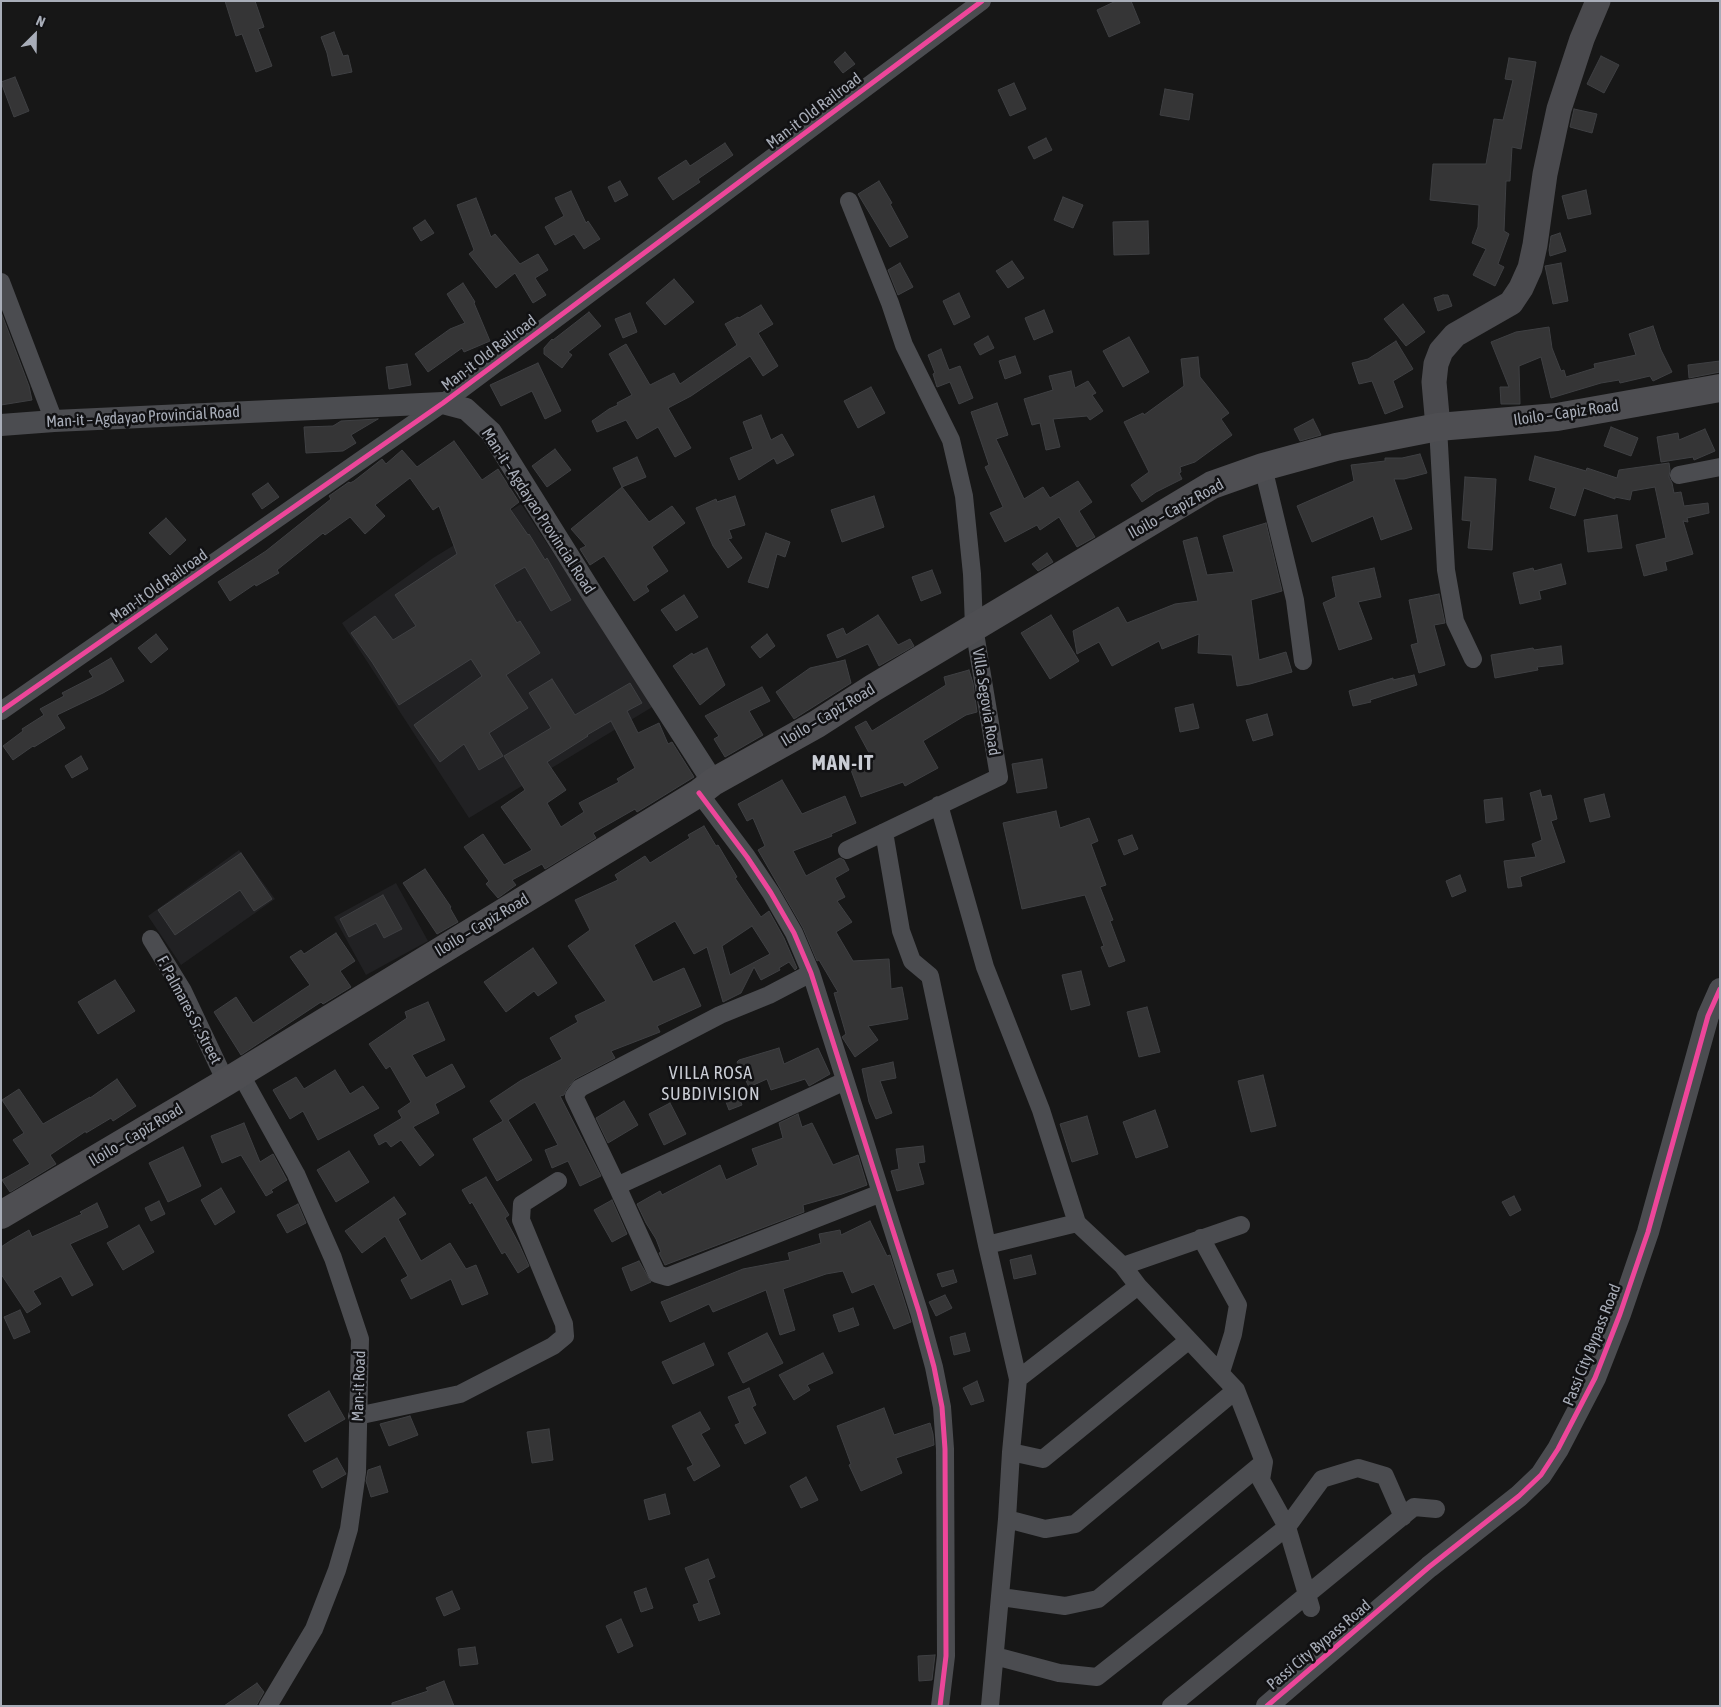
<!DOCTYPE html>
<html>
<head>
<meta charset="utf-8">
<style>
  body { margin:0 }
  #map { position:relative; width:1721px; height:1707px; overflow:hidden; background:#171717; font-family:"Asap Condensed",sans-serif }
  canvas { display:block }
  .frame { position:absolute; inset:0; border:2px solid #a8adb8; pointer-events:none }
  .north { position:absolute; left:10px; top:10px; width:50px; height:50px; -webkit-text-stroke:4px #111113; paint-order:stroke; rotate:23deg; font-size:14px; font-weight:700; line-height:20px; text-align:center; color:#a8adb8 }
  .north::after { content:''; display:block; margin:auto; width:18px; height:22px; background:#a8adb8; clip-path:polygon(50% 0,100% 100%,50% 72%,0 100%) }
</style>
</head>
<body>
<div id="map">
<canvas width="1721" height="1707"></canvas>
<div class="frame"></div>
<div class="north">N</div>
</div>
<script>
const g = document.querySelector('canvas').getContext('2d');
g.lineJoin = 'round';
function fillPath(path, color) { g.fillStyle = color; g.fill(path, 'evenodd'); }
const toPath = rows => new Path2D(rows.map(r => 'M' + r).join(''));
function stroke(path, color, width, dash) { g.strokeStyle = color; g.lineWidth = width; g.lineCap = dash ? 'butt' : 'round'; g.setLineDash(dash || []); g.stroke(path); }
function drawText(font, color, halo, rows, align = 'center') {
  g.font = font + ' "Asap Condensed",sans-serif'; g.lineWidth = 5; g.setLineDash([]); g.textBaseline = 'middle'; g.strokeStyle = halo; g.fillStyle = color; for (const [text, x, y, turn = 0] of rows) {
    g.save(); g.translate(x, y); g.rotate((+turn || 0) * Math.PI / 180); g.textAlign = isNaN(turn) ? turn : align; if (halo) g.strokeText(text, 0, 0); g.fillText(text, 0, 0); g.restore();
  }
}
fillPath(toPath([
  [521,504,654,706,469,818,342,623,433,558],
  [239,850,275,899,181,965,148,916],
  [396,883,428,941,366,975,334,917]
]), '#212123');
const building = toPath([
  [225,1,255,1,264,27,258,29,272,66,256,72,242,34,236,36,225,1],
  [1116,1,1131,1,1140,23,1109,37,1097,10,1116,1],
  [334,32,343,56,348,55,352,72,332,76,327,53,321,37,334,32],
  [845,52,855,64,843,73,834,62,845,52],
  [1601,56,1619,65,1604,93,1587,84,1601,56],
  [1509,58,1536,62,1521,149,1512,147,1510,181,1506,181,1504,231,1509,234,1498,264,1504,267,1495,286,1473,275,1486,249,1472,243,1478,227,1479,205,1430,200,1433,164,1486,164,1494,119,1503,120,1513,80,1505,79,1509,58],
  [15,77,29,111,14,117,1,82,15,77],
  [1014,83,1026,109,1010,116,998,90,1014,83],
  [1165,89,1193,94,1189,120,1160,115,1165,89],
  [1574,109,1597,114,1592,133,1570,127,1574,109],
  [1046,138,1052,150,1034,159,1028,147,1046,138],
  [725,143,733,155,698,179,700,182,673,200,658,178,686,160,690,166,725,143],
  [620,181,628,195,615,202,608,187,620,181],
  [879,181,892,203,890,204,908,237,890,247,858,194,879,181],
  [1586,190,1591,214,1568,219,1562,196,1586,190],
  [571,191,586,223,588,221,600,239,584,249,574,234,555,245,545,227,564,216,555,198,571,191],
  [1063,197,1083,205,1073,228,1054,220,1063,197],
  [476,198,491,237,495,234,520,264,538,254,548,270,535,278,546,295,533,303,515,273,496,288,469,254,474,250,457,205,476,198],
  [425,220,434,233,421,241,413,228,425,220],
  [1148,221,1149,254,1114,255,1113,222,1148,221],
  [1560,233,1566,251,1550,256,1549,250,1551,236,1560,233],
  [1012,261,1024,278,1008,288,996,271,1012,261],
  [900,263,913,287,898,295,888,270,900,263],
  [1561,263,1568,301,1553,304,1545,266,1561,263],
  [674,279,694,302,665,325,646,303,674,279],
  [463,283,475,302,474,303,490,341,464,352,462,348,428,372,415,354,450,329,465,323,447,294,463,283],
  [959,293,970,317,954,325,943,301,959,293],
  [1443,295,1448,295,1452,306,1438,311,1434,298,1443,295],
  [1403,304,1425,332,1406,346,1384,319,1403,304],
  [761,305,773,324,758,333,778,366,763,376,750,356,691,396,668,408,691,448,675,457,658,427,637,439,626,420,597,432,592,421,609,409,618,405,617,403,632,395,609,354,626,344,650,385,674,373,680,384,737,345,725,324,738,317,739,318,761,305],
  [1044,310,1053,332,1034,340,1025,318,1044,310],
  [1,312,29,386,32,400,1,405,1,312],
  [589,312,601,326,568,352,572,355,562,368,544,354,544,348,552,339,553,340,589,312],
  [630,313,637,332,623,338,615,319,630,313],
  [1653,326,1661,350,1672,372,1653,381,1650,376,1620,383,1619,380,1601,383,1551,398,1541,357,1519,366,1520,404,1501,404,1500,387,1509,387,1491,342,1516,332,1549,327,1552,348,1561,371,1564,370,1566,377,1595,368,1594,364,1636,355,1629,334,1653,326],
  [988,336,994,348,980,355,974,344,988,336],
  [1129,337,1149,372,1123,387,1103,351,1129,337],
  [1396,341,1413,369,1393,381,1403,407,1385,414,1372,381,1359,384,1352,363,1368,359,1396,341],
  [941,349,949,370,960,366,973,398,959,404,950,382,937,387,933,374,935,373,928,355,941,349],
  [1015,356,1021,373,1005,379,999,361,1015,356],
  [1198,357,1200,377,1229,413,1221,419,1232,435,1195,462,1180,467,1181,472,1179,473,1182,479,1156,492,1142,502,1131,485,1149,472,1124,422,1143,413,1144,415,1184,386,1181,359,1198,357],
  [1720,361,1720,372,1689,378,1688,365,1720,361],
  [538,363,561,411,545,419,532,391,501,406,490,385,538,363],
  [407,364,411,385,389,389,386,367,407,364],
  [1071,371,1075,388,1088,381,1096,393,1092,395,1103,411,1090,420,1087,416,1053,419,1060,447,1046,450,1040,423,1032,425,1024,399,1053,390,1049,376,1071,371],
  [871,387,885,413,858,428,844,401,871,387],
  [997,403,1008,435,996,439,1024,499,1043,487,1050,498,1078,481,1092,502,1079,511,1095,537,1077,547,1059,517,1040,530,1037,525,1005,542,990,513,1003,507,985,467,989,465,971,412,997,403],
  [761,415,771,440,782,434,794,455,777,464,774,458,739,480,730,458,753,449,743,422,761,415],
  [378,419,351,435,356,443,343,451,306,453,304,427,333,426,341,421,378,419],
  [1313,419,1321,435,1300,441,1294,429,1313,419],
  [1611,427,1638,438,1631,456,1604,446,1611,427],
  [1705,429,1715,451,1694,460,1693,457,1661,462,1657,437,1678,433,1679,440,1705,429],
  [454,441,482,480,498,469,519,502,510,509,528,535,529,534,545,560,547,558,571,600,551,611,525,567,494,585,517,623,520,621,540,653,506,675,528,708,489,733,503,756,479,770,464,744,440,762,414,725,482,676,471,659,399,705,372,662,351,633,375,616,393,640,416,626,395,595,457,554,439,506,433,510,410,478,375,505,385,516,365,534,350,517,325,535,323,533,277,570,279,573,256,586,255,584,230,601,218,582,266,551,331,499,329,496,349,482,350,483,354,481,382,459,386,464,402,450,417,467,454,441],
  [555,449,571,470,547,487,532,466,555,449],
  [1420,454,1427,473,1404,479,1394,479,1412,529,1381,540,1373,516,1312,542,1297,506,1354,481,1351,465,1385,461,1385,458,1402,458,1420,454],
  [1535,456,1586,471,1587,468,1617,478,1619,470,1669,463,1670,470,1669,477,1672,483,1674,493,1681,492,1684,506,1708,503,1709,513,1687,518,1688,522,1683,521,1693,554,1665,562,1667,570,1644,576,1636,545,1666,538,1655,487,1632,491,1630,500,1615,497,1615,499,1584,488,1575,516,1550,508,1556,488,1529,480,1535,456],
  [637,457,646,477,622,487,613,468,637,457],
  [1465,477,1496,479,1492,550,1468,548,1471,521,1462,520,1465,477],
  [268,483,279,497,262,509,252,494,268,483],
  [622,487,649,522,672,506,685,523,652,547,668,571,646,586,649,591,634,601,604,556,590,565,580,549,586,546,571,529,622,487],
  [735,496,745,525,729,530,732,538,728,539,742,558,728,568,713,546,696,508,716,499,717,502,735,496],
  [874,496,884,527,842,542,831,510,874,496],
  [1617,515,1622,548,1588,552,1584,520,1617,515],
  [166,518,186,540,170,555,149,533,166,518],
  [1266,523,1282,591,1251,600,1259,660,1286,652,1292,672,1250,684,1237,686,1232,655,1198,653,1199,634,1162,649,1159,641,1112,666,1099,642,1077,654,1073,631,1118,607,1127,623,1175,604,1198,601,1183,541,1197,537,1207,575,1234,572,1223,536,1266,523],
  [766,533,790,542,785,557,777,554,768,588,748,582,766,533],
  [1047,553,1053,562,1038,571,1032,564,1047,553],
  [1561,564,1566,584,1539,591,1541,599,1520,604,1513,573,1533,568,1534,571,1561,564],
  [1374,568,1381,597,1358,602,1372,639,1339,650,1323,603,1336,597,1332,577,1374,568],
  [932,570,941,593,921,601,912,577,932,570],
  [1439,594,1445,623,1434,625,1445,665,1419,673,1411,645,1418,643,1409,600,1439,594],
  [684,595,698,617,676,631,661,610,684,595],
  [878,615,898,645,910,639,914,646,879,666,868,644,837,658,827,635,843,628,846,635,878,615],
  [1051,615,1079,661,1050,679,1021,633,1051,615],
  [156,634,168,649,151,663,138,648,156,634],
  [767,634,775,646,760,658,751,647,767,634],
  [1561,646,1563,664,1537,667,1538,670,1495,678,1491,655,1533,648,1534,650,1561,646],
  [707,648,725,685,700,705,673,666,692,653,693,655,707,648],
  [111,658,124,681,103,693,57,715,65,728,34,747,33,746,13,760,3,746,23,731,22,729,44,715,40,709,64,696,62,693,93,677,89,671,111,658],
  [845,660,851,683,794,719,776,692,810,668,845,660],
  [969,670,973,683,977,712,966,715,923,741,938,768,905,786,903,782,861,797,851,770,874,762,855,727,866,721,872,731,946,685,944,677,969,670],
  [1414,675,1417,685,1370,700,1371,702,1353,706,1349,691,1393,678,1393,680,1414,675],
  [552,679,575,715,630,683,642,703,627,711,638,733,659,723,668,744,672,742,694,777,637,812,635,809,593,833,596,838,545,869,542,864,512,880,516,885,498,898,486,884,489,881,464,847,483,834,504,865,532,850,501,807,525,790,504,756,551,728,529,693,552,679],
  [611,721,635,768,617,779,619,782,579,803,584,812,561,827,547,803,566,790,547,762,588,736,587,735,611,721],
  [762,687,770,701,749,711,763,735,725,757,714,739,719,736,705,716,762,687],
  [1193,704,1199,728,1180,732,1175,708,1193,704],
  [1267,714,1273,735,1253,741,1246,720,1267,714],
  [81,756,88,769,72,778,65,766,81,756],
  [1042,759,1047,788,1017,793,1012,764,1042,759],
  [782,780,802,814,845,796,856,823,831,834,832,836,793,851,806,876,840,858,844,860,849,870,835,878,845,897,837,901,852,922,836,932,853,961,889,959,891,989,902,987,908,1019,868,1026,878,1040,855,1057,842,1037,846,1034,834,993,838,992,819,960,817,961,803,928,758,850,765,846,753,818,747,821,738,804,782,780],
  [1540,790,1542,797,1551,795,1557,819,1551,821,1565,862,1520,877,1522,886,1508,888,1504,861,1536,857,1532,844,1542,840,1530,793,1540,790],
  [1604,794,1610,817,1590,822,1584,799,1604,794],
  [1502,798,1504,820,1486,823,1484,800,1502,798],
  [1056,811,1060,828,1089,818,1098,841,1091,844,1106,885,1100,887,1113,920,1110,921,1125,961,1109,967,1101,947,1104,946,1085,895,1022,909,1003,823,1056,811],
  [704,826,716,846,718,845,737,877,735,878,761,917,769,911,784,938,797,968,795,970,789,962,779,968,780,970,761,980,754,967,741,993,723,1002,707,947,694,954,675,921,634,945,653,982,684,968,701,1006,657,1026,660,1032,611,1051,615,1058,575,1079,566,1090,564,1095,560,1096,601,1176,580,1186,568,1161,552,1168,545,1150,558,1145,535,1102,508,1120,532,1160,497,1181,473,1139,503,1121,490,1101,520,1081,562,1059,550,1038,578,1022,575,1016,606,1001,568,946,590,930,575,900,618,880,615,875,645,856,650,863,690,838,688,835,704,826],
  [752,926,770,954,730,975,722,946,752,926],
  [1132,835,1138,849,1124,855,1118,840,1132,835],
  [241,853,272,899,254,911,240,890,175,935,158,910,241,853],
  [425,869,451,907,450,908,458,922,437,934,403,883,425,869],
  [1460,875,1466,891,1452,897,1446,881,1460,875],
  [383,895,402,929,384,938,376,923,349,937,340,919,383,895],
  [336,933,355,961,340,971,351,987,323,1004,321,1002,241,1055,214,1012,236,997,253,1023,310,985,290,957,301,950,304,954,336,933],
  [533,948,557,983,538,996,534,991,506,1012,484,982,533,948],
  [1081,971,1090,1005,1071,1010,1062,975,1081,971],
  [115,980,135,1011,98,1034,78,1002,115,980],
  [428,1002,445,1040,412,1055,426,1078,452,1064,465,1087,435,1104,439,1113,413,1127,434,1155,420,1166,401,1140,391,1147,386,1141,379,1145,374,1135,402,1118,398,1111,411,1102,390,1066,386,1069,369,1044,407,1018,405,1012,428,1002],
  [1147,1007,1160,1052,1139,1057,1127,1012,1147,1007],
  [779,1048,784,1064,818,1048,830,1074,809,1086,805,1079,771,1090,767,1079,749,1087,737,1062,739,1060,779,1048],
  [893,1062,896,1078,880,1081,892,1113,876,1119,869,1102,862,1069,893,1062],
  [335,1070,350,1094,363,1086,379,1108,318,1140,303,1111,290,1119,273,1090,296,1077,304,1089,335,1070],
  [1263,1075,1276,1126,1251,1132,1238,1081,1263,1075],
  [117,1079,136,1106,113,1121,111,1118,86,1133,86,1131,50,1155,56,1164,10,1192,2,1180,30,1164,13,1140,24,1133,2,1100,19,1089,43,1124,90,1097,90,1098,117,1079],
  [736,1089,742,1105,729,1110,723,1094,736,1089],
  [624,1101,638,1125,608,1143,596,1118,624,1101],
  [670,1103,686,1134,664,1145,649,1114,670,1103],
  [1155,1110,1168,1147,1136,1158,1123,1122,1155,1110],
  [798,1114,802,1127,812,1123,833,1165,858,1155,867,1185,842,1194,803,1205,804,1212,665,1265,659,1253,661,1252,656,1239,646,1223,637,1204,660,1191,662,1195,720,1165,726,1180,758,1165,752,1149,783,1138,779,1123,798,1114],
  [1087,1116,1098,1154,1072,1162,1060,1124,1087,1116],
  [244,1123,260,1162,273,1154,287,1180,271,1190,273,1192,266,1196,241,1155,222,1163,211,1136,244,1123],
  [923,1146,925,1162,918,1163,924,1184,897,1191,891,1171,899,1169,896,1149,923,1146],
  [183,1147,201,1186,168,1202,149,1163,183,1147],
  [349,1151,369,1182,336,1202,317,1170,349,1151],
  [486,1177,509,1215,505,1218,519,1244,529,1266,518,1273,505,1252,502,1254,472,1202,470,1204,462,1190,486,1177],
  [221,1188,235,1212,215,1225,201,1200,221,1188],
  [1514,1196,1521,1210,1510,1216,1502,1202,1514,1196],
  [394,1197,406,1214,398,1219,421,1261,450,1243,466,1269,476,1265,488,1294,462,1305,451,1279,411,1299,401,1280,408,1276,385,1236,362,1253,345,1231,394,1197],
  [612,1200,627,1234,612,1242,594,1210,612,1200],
  [159,1201,165,1214,151,1221,145,1208,159,1201],
  [97,1203,108,1227,70,1244,93,1285,72,1296,61,1276,33,1291,41,1304,27,1313,1,1274,1,1247,10,1241,29,1230,32,1237,82,1214,80,1212,97,1203],
  [298,1204,306,1223,287,1233,277,1215,298,1204],
  [870,1221,887,1256,890,1255,911,1322,894,1329,874,1284,852,1293,843,1271,826,1274,783,1289,795,1330,780,1335,766,1290,713,1312,709,1304,670,1322,661,1302,743,1269,790,1260,788,1253,821,1243,819,1234,840,1230,841,1235,870,1221],
  [139,1225,154,1252,123,1270,107,1243,139,1225],
  [1031,1255,1036,1274,1014,1279,1010,1260,1031,1255],
  [639,1261,651,1282,631,1291,622,1268,639,1261],
  [953,1270,957,1282,942,1287,937,1274,953,1270],
  [945,1295,952,1308,936,1316,929,1302,945,1295],
  [853,1308,859,1325,839,1332,833,1315,853,1308],
  [20,1310,30,1332,14,1339,4,1317,20,1310],
  [767,1333,783,1363,743,1383,728,1353,767,1333],
  [965,1333,970,1351,954,1355,950,1337,965,1333],
  [704,1343,714,1365,673,1384,662,1362,704,1343],
  [823,1353,833,1373,807,1385,810,1390,794,1400,779,1375,823,1353],
  [977,1381,984,1401,971,1405,963,1388,977,1381],
  [749,1388,756,1405,752,1407,766,1433,745,1444,735,1425,740,1423,728,1397,749,1388],
  [329,1391,345,1419,305,1442,288,1415,329,1391],
  [884,1408,894,1435,930,1423,933,1434,934,1445,896,1458,902,1473,861,1491,849,1465,851,1464,837,1426,884,1408],
  [700,1412,710,1429,701,1434,720,1466,694,1481,687,1468,693,1465,672,1426,700,1412],
  [410,1416,418,1435,389,1446,380,1424,410,1416],
  [549,1429,553,1460,532,1463,527,1432,549,1429],
  [337,1458,346,1474,322,1488,313,1471,337,1458],
  [380,1466,388,1492,371,1497,366,1481,368,1470,380,1466],
  [806,1477,818,1500,801,1508,790,1486,806,1477],
  [665,1494,670,1514,649,1520,644,1500,665,1494],
  [708,1559,715,1577,708,1580,720,1614,699,1621,693,1605,699,1603,685,1568,708,1559],
  [646,1588,653,1608,641,1612,634,1592,646,1588],
  [452,1591,460,1609,444,1616,436,1598,452,1591],
  [621,1619,633,1646,618,1653,606,1626,621,1619],
  [475,1647,478,1664,460,1666,458,1649,475,1647],
  [935,1655,932,1680,919,1681,918,1656,935,1655],
  [444,1681,454,1706,392,1706,392,1703,428,1691,426,1688,444,1681],
  [257,1683,264,1692,256,1706,224,1706,257,1683]
]);
fillPath(building, '#353536');
stroke(building, '#3f4043', 1);
stroke(toPath([
  [1,282,54,421],
  [1438,427,1446,570,1455,621,1473,659],
  [1263,467,1295,600,1303,661],
  [1679,475,1720,467],
  [1,711,443,403,982,1],
  [699,793,747,857,771,893,794,933,811,973,919,1312,934,1367,942,1407,945,1449,946,1656,940,1706],
  [939,805,985,967,1041,1110,1077,1223,1123,1266,1138,1286,1236,1390,1264,1462,1261,1480,1287,1527,1311,1608],
  [884,832,901,931,912,961,930,976,987,1245,1018,1379,1011,1452,1007,1519,990,1706],
  [847,850,999,777,974,627,972,574,964,496,951,440,904,345,890,303,849,201],
  [151,939,183,991,226,1082],
  [811,973,769,995,720,1015,580,1088,574,1096,617,1186,657,1274,667,1277,881,1193],
  [240,1073,296,1174,333,1258,360,1339,357,1472,349,1529,337,1570,314,1629,268,1706],
  [617,1186,845,1081],
  [1201,1238,1238,1305,1233,1334,1221,1372],
  [987,1245,1077,1223],
  [1123,1266,1241,1225],
  [1018,1379,1138,1286],
  [357,1416,460,1394,553,1346,565,1336,564,1324,521,1220,522,1204,558,1181],
  [1011,1452,1043,1459,1189,1340],
  [1007,1519,1045,1529,1075,1524,1236,1390],
  [1001,1597,1065,1606,1098,1599,1264,1462],
  [995,1656,1059,1673,1097,1677,1287,1527,1322,1479,1358,1468,1385,1476,1403,1517],
  [1171,1706,1414,1507,1436,1509]
]), '#4b4c50', 18);
stroke(toPath([
  [1,425,54,421,443,403,466,409,491,432,596,600,713,782],
  [1267,1706,1429,1567,1519,1496,1541,1475,1558,1449,1595,1378,1620,1314,1648,1232,1708,1016,1720,989]
]), '#4b4c50', 22);
stroke(toPath([
  [1438,427,1434,382,1436,364,1441,351,1455,335,1511,303,1521,288,1530,268,1535,245,1545,174,1559,109,1582,39,1598,1]
]), '#4a4a4e', 25);
stroke(toPath([
  [1,1215,226,1082,699,793,713,782,817,724,873,688,1212,485,1263,467,1336,447,1438,427,1557,417,1720,388]
]), '#4e4e52', 28);
stroke(toPath([
  [1,711,443,403,982,1],
  [699,793,747,857,771,893,794,933,811,973,919,1312,934,1367,942,1407,945,1449,946,1656,940,1706],
  [1267,1706,1429,1567,1519,1496,1541,1475,1558,1449,1595,1378,1620,1314,1648,1232,1708,1016,1720,989]
]), '#ed469a', 5);
drawText('16px', '#a8adb8', '#111113', [
  ["Man-it Old Railroad",814,111,-37],
  ["Man-it Old Railroad",489,353,-37],
  ["Iloilo – Capiz Road",1566,413,-8],
  ["Man-it – Agdayao Provincial Road",143,417,-3],
  ["Iloilo – Capiz Road",1176,509,-29],
  ["Man-it – Agdayao Provincial Road",538,511,57],
  ["Man-it Old Railroad",159,586,-35],
  ["Villa Segovia Road",986,702,81],
  ["Iloilo – Capiz Road",828,715,-31],
  ["Iloilo – Capiz Road",482,925,-31],
  ["F. Palmares Sr. Street",189,1010,62],
  ["Iloilo – Capiz Road",136,1135,-31],
  ["Passi City Bypass Road",1592,1345,-68],
  ["Man-it Road",359,1386,-88],
  ["Passi City Bypass Road",1319,1645,-40]
]);
g.letterSpacing = '1px';
drawText('18px', '#c9ccd4', '#111113', [
  ["VILLA ROSA",711,1073],
  ["SUBDIVISION",711,1094]
]);
g.letterSpacing = '0px';
g.letterSpacing = '1px';
drawText('bold 21px', '#c9ccd4', '#111113', [
  ["MAN-IT",843,763]
]);
g.letterSpacing = '0px';
</script>
</body>
</html>
